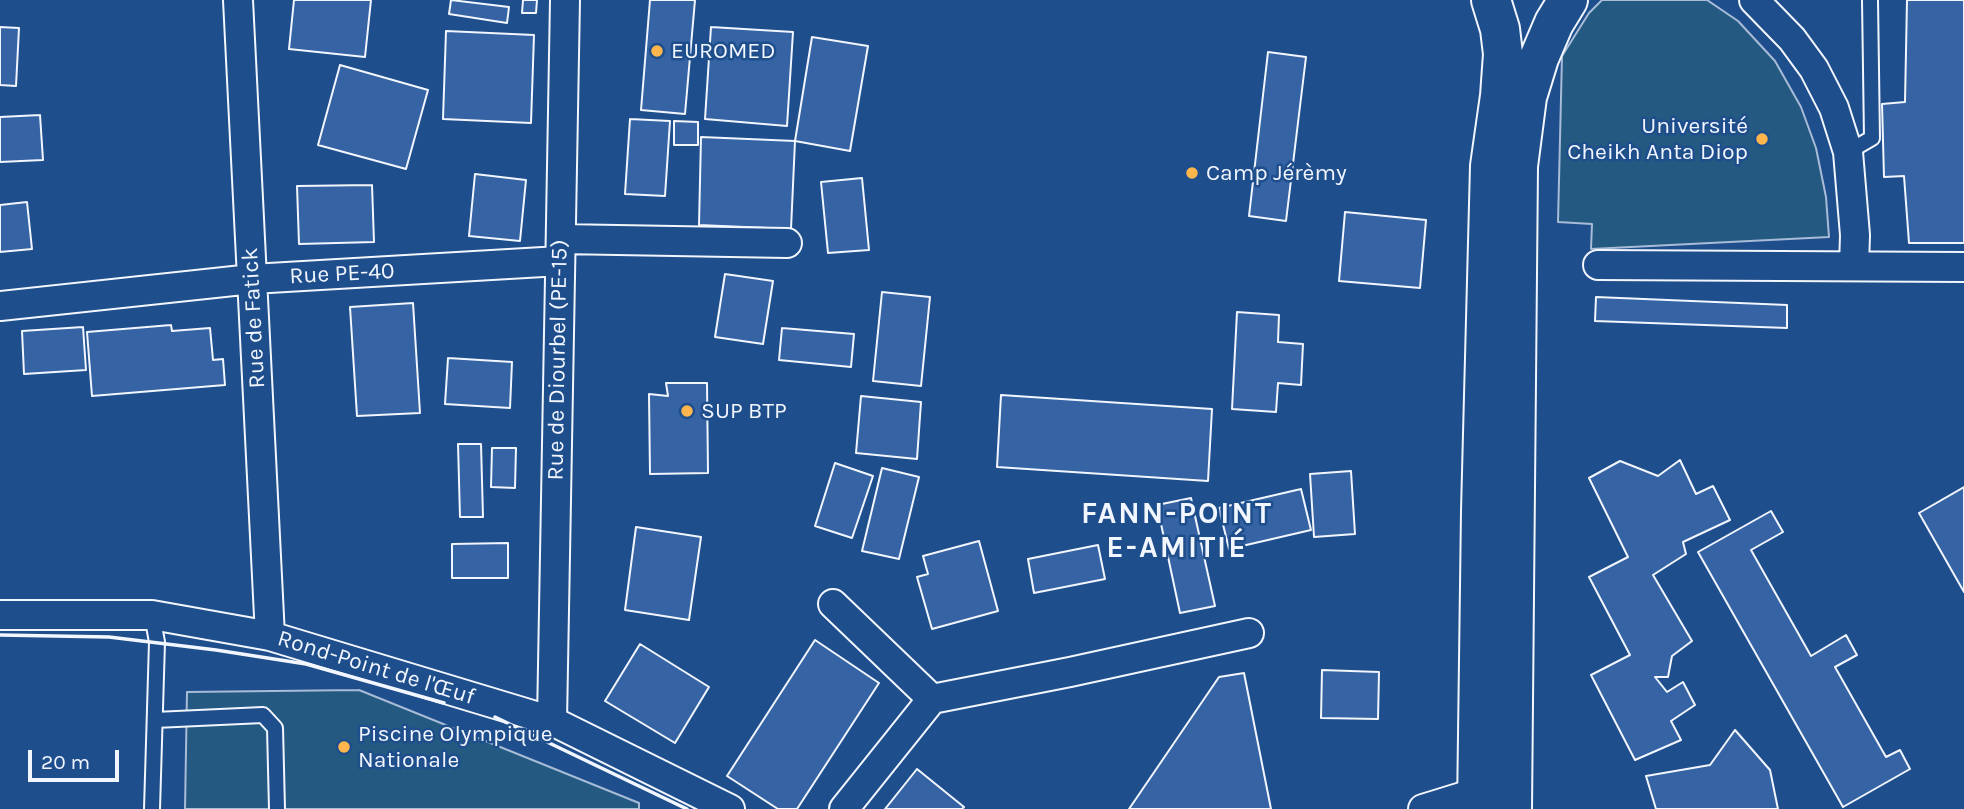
<!DOCTYPE html>
<html>
<head>
<meta charset="utf-8">
<style>
  body { margin:0 }
  #map { position:relative; width:1964px; height:809px; overflow:hidden; background:#1f4e8c; font-family:Karla,sans-serif }
  canvas { display:block }
  .scale { position:absolute; left:28px; top:750px; width:91px; height:32px; box-sizing:border-box; border:4px solid #f2f6ff; border-top:0; padding-left:9px; font-size:21px; line-height:24px; white-space:nowrap; color:#f2f6ff; -webkit-text-stroke:5px #1f4e8c; paint-order:stroke }
</style>
</head>
<body>
<div id="map">
<canvas width="1964" height="809"></canvas>
<div class="scale">20 m</div>
</div>
<script>
const g = document.querySelector('canvas').getContext('2d');
g.lineJoin = 'round';
function fillPath(path, color) { g.fillStyle = color; g.fill(path, 'evenodd'); }
const toPath = rows => new Path2D(rows.map(r => 'M' + r).join(''));
function stroke(path, color, width, dash) { g.strokeStyle = color; g.lineWidth = width; g.lineCap = dash ? 'butt' : 'round'; g.setLineDash(dash || []); g.stroke(path); }
function drawText(font, color, halo, rows, align = 'center') {
  g.font = font + ' Karla,sans-serif'; g.lineWidth = 5; g.setLineDash([]); g.textBaseline = 'middle'; g.strokeStyle = halo; g.fillStyle = color; for (const [text, x, y, turn = 0] of rows) {
    g.save(); g.translate(x, y); g.rotate((+turn || 0) * Math.PI / 180); g.textAlign = isNaN(turn) ? turn : align; if (halo) g.strokeText(text, 0, 0); g.fillText(text, 0, 0); g.restore();
  }
}
const green = toPath([
  [1602,0,1707,0,1738,21,1775,61,1801,107,1816,148,1826,197,1829,237,1591,249,1592,224,1558,222,1562,56,1589,13,1602,0],
  [359,690,639,803,639,809,185,809,187,692,359,690]
]);
fillPath(green, '#245a82');
stroke(green, '#a8bbd7', 2);
const building = toPath([
  [294,0,371,0,365,57,289,49,294,0],
  [451,0,509,7,507,23,449,14,451,0],
  [523,0,537,0,536,13,522,13,523,0],
  [650,0,695,0,685,114,641,110,650,0],
  [1907,0,1964,0,1964,243,1909,243,1904,176,1884,177,1882,104,1905,102,1907,0],
  [0,27,19,28,16,86,0,85,0,27],
  [711,27,793,32,787,126,705,119,711,27],
  [446,31,534,35,531,123,443,119,446,31],
  [812,37,868,46,850,151,795,141,812,37],
  [1268,52,1306,57,1286,221,1249,216,1268,52],
  [340,65,428,90,406,169,318,145,340,65],
  [40,115,43,160,0,162,0,117,40,115],
  [630,119,670,121,665,196,625,194,630,119],
  [674,121,698,122,698,145,674,145,674,121],
  [701,137,795,141,791,229,699,225,701,137],
  [475,174,526,180,520,241,469,236,475,174],
  [862,178,869,250,828,253,821,182,862,178],
  [372,185,374,242,299,244,297,186,372,185],
  [27,202,32,249,0,252,0,205,27,202],
  [1345,212,1426,220,1420,288,1339,281,1345,212],
  [725,274,773,281,763,344,715,337,725,274],
  [882,292,930,297,921,386,873,381,882,292],
  [1596,297,1787,305,1787,328,1595,321,1596,297],
  [413,303,420,413,357,416,350,307,413,303],
  [1237,312,1279,315,1278,342,1303,344,1301,385,1278,383,1276,412,1232,409,1237,312],
  [171,325,172,331,210,328,213,360,223,359,225,385,92,396,87,332,171,325],
  [83,327,86,370,24,374,22,331,83,327],
  [782,328,854,334,851,367,779,360,782,328],
  [448,358,512,362,510,408,445,404,448,358],
  [666,383,707,383,708,473,650,474,649,394,668,396,666,383],
  [1001,395,1212,409,1208,481,997,467,1001,395],
  [861,396,921,402,917,459,856,453,861,396],
  [458,444,481,444,483,517,460,517,458,444],
  [492,448,516,448,515,488,491,487,492,448],
  [1680,460,1696,494,1713,486,1730,520,1683,542,1686,554,1653,575,1692,641,1672,656,1668,677,1655,677,1667,692,1683,682,1695,705,1671,721,1681,740,1635,760,1591,675,1630,655,1589,577,1628,557,1589,478,1620,461,1658,476,1680,460],
  [835,463,873,476,852,538,815,526,835,463],
  [882,468,919,477,899,559,862,551,882,468],
  [1351,471,1355,534,1314,537,1310,474,1351,471],
  [1964,487,1964,592,1919,513,1964,487],
  [1301,489,1311,530,1229,549,1219,508,1301,489],
  [1191,498,1215,606,1180,613,1157,505,1191,498],
  [1771,511,1783,532,1751,550,1811,656,1846,635,1857,655,1835,667,1886,757,1900,750,1910,769,1843,807,1698,552,1771,511],
  [636,527,701,537,689,620,625,610,636,527],
  [979,541,998,611,932,629,917,577,928,574,923,556,979,541],
  [508,543,508,578,452,578,452,544,508,543],
  [1098,545,1105,579,1034,593,1028,559,1098,545],
  [815,640,879,683,797,809,778,809,727,776,815,640],
  [640,644,709,687,675,743,605,701,640,644],
  [1322,670,1379,672,1378,719,1321,718,1322,670],
  [1244,673,1271,809,1129,809,1219,677,1244,673],
  [1735,730,1770,770,1778,809,1656,809,1646,776,1710,765,1735,730],
  [917,769,964,807,962,809,885,809,917,769]
]);
fillPath(building, '#3563a3');
stroke(building, '#f2f6ff', 2);
const service = toPath([
  [1848,152,1872,138,1870,0],
  [155,720,263,715,275,728,277,809],
  [152,809,157,642,152,615]
]);
const minor = toPath([
  [238,0,270,636],
  [1754,0,1792,39,1814,69,1834,108,1848,152,1855,235,1854,266],
  [561,239,787,243],
  [1598,265,1964,267],
  [0,306,252,279,560,261],
  [833,604,932,699,1070,672,1249,633],
  [0,615,152,615,270,636,552,721,730,809],
  [552,721,565,0],
  [844,809,932,699],
  [1423,809,1478,792]
]);
const primary = toPath([
  [1477,809,1481,511,1490,166,1500,96,1503,54,1500,29,1491,0],
  [1512,809,1518,166,1527,97,1539,58,1554,23,1568,0]
]);
stroke(service, '#f2f6ff', 18);
stroke(minor, '#f2f6ff', 32);
stroke(primary, '#f2f6ff', 42);
stroke(service, '#1f4e8c', 14);
stroke(minor, '#1f4e8c', 28);
stroke(primary, '#1f4e8c', 38);
stroke(toPath([
  [0,635,109,637,216,650,306,664,444,703],
  [495,717,687,809]
]), '#f2f6ff', 3.5);
for (const [x, y, r, color] of [
  [657,51,7,"#ffb74d"],
  [1762,139,7,"#ffb74d"],
  [1192,173,7,"#ffb74d"],
  [687,411,7,"#ffb74d"],
  [344,747,7,"#ffb74d"]
]) { const dot = new Path2D(); dot.arc(x, y, r, 0, 2 * Math.PI); g.fillStyle = color; g.fill(dot); stroke(dot, '#1f4e8c', 2.5); }
drawText('23px', '#f2f6ff', '#1f4e8c', [
  ["EUROMED",671,51],
  ["Université",1748,126,"right"],
  ["Cheikh Anta Diop",1748,152,"right"],
  ["Camp Jérèmy",1206,173],
  ["SUP BTP",701,411],
  ["Piscine Olympique",358,734],
  ["Nationale",358,760]
], 'left');
drawText('23px', '#f2f6ff', '#1f4e8c', [
  ["Rue PE-40",342,274,-3],
  ["Rue de Fatick",254,318,-93],
  ["Rue de Diourbel (PE-15)",558,360,-89],
  ["Rond-Point de l'Œuf",376,668,17]
]);
g.letterSpacing = '2px';
drawText('bold 30px', '#f2f6ff', '#1f4e8c', [
  ["FANN-POINT",1177,514],
  ["E-AMITIÉ",1177,548]
]);
g.letterSpacing = '0px';
</script>
</body>
</html>
